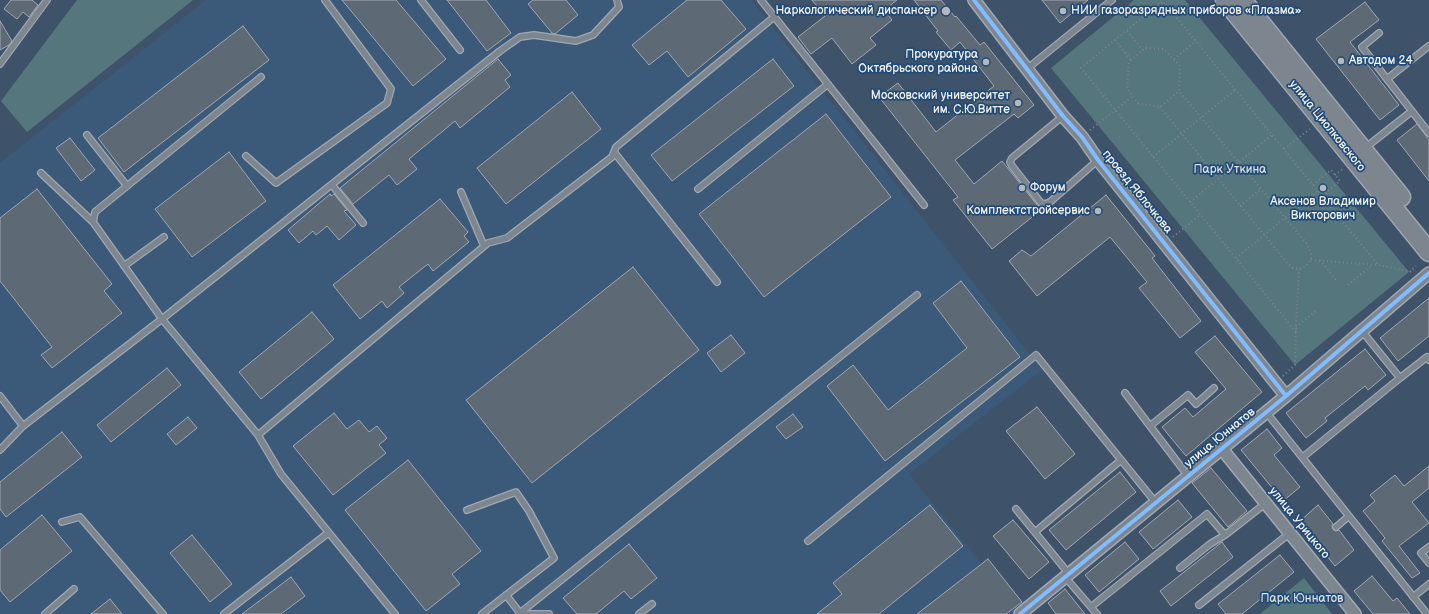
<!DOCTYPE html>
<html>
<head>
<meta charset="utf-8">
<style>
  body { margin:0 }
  canvas { display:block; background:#3e5269 }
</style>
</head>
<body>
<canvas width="1429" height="614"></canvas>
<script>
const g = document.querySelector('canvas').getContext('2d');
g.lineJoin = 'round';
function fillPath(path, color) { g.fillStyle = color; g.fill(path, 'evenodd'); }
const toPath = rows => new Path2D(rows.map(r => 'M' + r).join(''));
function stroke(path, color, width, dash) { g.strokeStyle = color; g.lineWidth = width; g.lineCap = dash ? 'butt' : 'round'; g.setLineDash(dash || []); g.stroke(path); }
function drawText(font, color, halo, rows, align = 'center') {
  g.font = font + ' "Balsamiq Sans",sans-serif'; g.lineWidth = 3.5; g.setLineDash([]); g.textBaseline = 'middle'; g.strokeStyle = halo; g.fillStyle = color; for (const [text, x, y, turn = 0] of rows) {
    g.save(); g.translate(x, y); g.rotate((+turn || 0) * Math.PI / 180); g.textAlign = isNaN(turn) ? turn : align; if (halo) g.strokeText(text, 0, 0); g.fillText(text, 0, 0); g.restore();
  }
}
fillPath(toPath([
  [206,0,751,0,1042,370,909,474,1022,614,0,614,0,163]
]), '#3b5979');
fillPath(toPath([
  [77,0,193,0,27,132,1,101],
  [1134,0,1185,0,1409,272,1295,365,1051,68],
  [1304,578,1332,614,1260,614]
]), '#56767e');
const building = toPath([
  [11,0,32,0,38,5,29,17,23,12,17,19,4,9,11,0],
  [342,0,396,0,446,59,413,86,342,0],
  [447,0,486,0,511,33,487,51,447,0],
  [533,0,566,0,578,15,555,34,552,33,528,4,533,0],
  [687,0,721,0,746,29,688,77,667,51,649,65,632,45,687,0],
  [812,0,897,0,884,10,892,20,870,38,876,45,852,64,832,38,811,54,798,37,825,16,812,0],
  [914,0,941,0,955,17,956,16,980,45,984,42,1034,105,1018,118,1014,114,955,160,974,184,1002,161,1041,210,992,249,953,200,958,197,879,97,898,83,936,132,994,86,960,42,951,50,936,32,938,31,914,0],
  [1042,0,1088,0,1060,23,1042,0],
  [1365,2,1379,20,1350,42,1399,105,1380,120,1316,39,1365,2],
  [0,21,12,41,9,45,0,50,0,21],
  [243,26,269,60,124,172,98,138,243,26],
  [498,59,511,75,505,80,510,87,460,128,455,121,409,159,417,169,397,185,389,175,353,204,340,188,498,59],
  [773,59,794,86,672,181,651,155,773,59],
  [572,92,601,129,506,204,477,168,572,92],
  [826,114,891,197,764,297,699,214,826,114],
  [1417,124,1429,140,1429,181,1397,140,1417,124],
  [70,138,95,170,81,181,56,148,70,138],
  [229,152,266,201,192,257,155,209,229,152],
  [37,189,112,284,104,291,122,313,52,368,41,355,52,347,0,281,0,218,37,189],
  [330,194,331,196,334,194,347,210,344,211,356,225,339,240,327,226,316,235,313,231,299,243,288,230,330,194],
  [1106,195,1155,256,1152,258,1201,321,1180,338,1139,288,1147,282,1110,237,1037,296,1009,261,1022,250,1031,256,1106,195],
  [440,199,468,232,464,236,469,242,433,271,428,264,399,287,404,293,387,308,382,301,360,319,333,285,440,199],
  [633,267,699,350,532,483,466,400,633,267],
  [961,281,1020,357,885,461,827,386,853,365,888,410,967,348,933,303,961,281],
  [1429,298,1429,336,1398,361,1380,338,1429,298],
  [312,312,334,339,261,399,239,372,312,312],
  [731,335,745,353,721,372,707,353,731,335],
  [1215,336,1262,392,1186,456,1162,427,1185,408,1193,417,1226,389,1195,352,1215,336],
  [1365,349,1386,375,1368,390,1365,386,1325,418,1327,421,1306,438,1286,413,1365,349],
  [167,368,181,385,111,442,97,425,167,368],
  [1037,407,1075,454,1045,479,1006,431,1037,407],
  [334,413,347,429,359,420,369,432,377,426,387,438,379,445,386,453,333,495,293,446,334,413],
  [793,414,803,427,786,439,776,427,793,414],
  [188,417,197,428,176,445,167,434,188,417],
  [1267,429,1282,448,1274,455,1300,487,1283,501,1241,450,1267,429],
  [62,432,82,457,6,517,0,509,0,482,62,432],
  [408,460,481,551,452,574,460,584,426,611,345,510,408,460],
  [1429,466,1429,488,1412,502,1429,523,1399,546,1420,573,1412,578,1382,541,1385,538,1363,511,1375,501,1370,495,1395,475,1404,486,1429,466],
  [1211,468,1247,511,1228,527,1192,483,1211,468],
  [1120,472,1136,492,1066,550,1049,530,1120,472],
  [1178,500,1192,517,1153,549,1139,532,1178,500],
  [930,505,963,546,879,614,817,614,842,594,833,583,930,505],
  [1318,505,1333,524,1332,526,1333,529,1335,531,1339,530,1354,550,1335,566,1299,522,1318,505],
  [42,515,72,551,10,602,0,590,0,550,42,515],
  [1013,520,1049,562,1029,579,993,536,1013,520],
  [192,535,232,584,210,602,170,553,192,535],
  [1125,542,1139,559,1099,592,1085,575,1125,542],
  [1222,542,1233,557,1171,606,1160,591,1222,542],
  [629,544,657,578,631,599,624,591,596,614,577,614,563,598,629,544],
  [1280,555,1294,572,1242,614,1226,614,1218,604,1280,555],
  [988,559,1022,602,1006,614,917,614,988,559],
  [1372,576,1393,601,1397,598,1410,614,1373,614,1354,591,1372,576],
  [291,577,305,596,281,614,242,614,291,577],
  [1065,589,1085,614,1056,614,1048,603,1065,589],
  [110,599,122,614,91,614,110,599]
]);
fillPath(building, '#5e6976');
stroke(building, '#a0a8b1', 1);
const service = toPath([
  [421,0,460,50],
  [761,0,924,205],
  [1379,33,1362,47,1429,133],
  [0,64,47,0],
  [1028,68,1112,0],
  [261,77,95,212,93,222,162,319,258,435,488,243,507,238,612,157,616,147,774,17],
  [1387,79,1429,46],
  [1063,116,1012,158,1010,162,1012,166,1041,203,1045,204,1050,202,1098,160],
  [87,135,127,186],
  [1365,148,1412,111],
  [614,152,717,282],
  [246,156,276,183,387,103,391,89,325,0],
  [41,173,93,222],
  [332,185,363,223],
  [698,189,828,84],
  [461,192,484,246],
  [124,266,164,237],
  [1362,331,1400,378,1427,357,1429,360],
  [1125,393,1150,426],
  [0,396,23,426,0,450],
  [1266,412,1427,614],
  [23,426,162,319,500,51,520,37,534,35,576,41,593,35,619,7,617,0],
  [258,435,281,474,395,614],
  [1303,457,1400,378],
  [1188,476,1150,426,1188,395,1196,404,1214,388],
  [1016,509,1069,574],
  [467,510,516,492,529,511,554,558,482,614],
  [62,522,80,517,163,614],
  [1336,527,1349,516],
  [1035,532,1121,460],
  [808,541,1036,355,1156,503],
  [1429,547,1421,553,1429,563],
  [1180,568,1210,544,1225,535],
  [1065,577,1097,614],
  [506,595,520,613,917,295],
  [1413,597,1429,584],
  [1199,605,1290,533],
  [1091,607,1207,514,1225,535,1266,503],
  [45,614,74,589],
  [224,614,328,533],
  [519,614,549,614],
  [639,614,652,604]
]);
const minor = toPath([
  [974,0,1063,116,1082,137,1098,160,1286,396],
  [1222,449,1355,614],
  [1020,614,1286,396,1429,273]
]);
const primary = toPath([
  [1225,0,1429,252],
  [1242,0,1401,197]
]);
stroke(service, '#a0a8b1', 8);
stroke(minor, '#a0a8b1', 14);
stroke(primary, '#a0a8b1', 21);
stroke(toPath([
  [1127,31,1143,50],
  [1115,40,1131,60],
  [1174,59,1196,41],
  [1160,107,1288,264,1293,268,1299,269,1306,266,1311,260,1311,252,1307,244,1179,91,1180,66,1163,49,1145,48,1129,62,1127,89,1138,103,1160,107,1179,91],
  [1090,130,1133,96],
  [1284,149,1310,129],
  [1153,157,1235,90],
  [1335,175,1344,168],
  [1313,185,1331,170,1340,181,1322,196],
  [1190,202,1272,135],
  [1240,206,1261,189],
  [1173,237,1200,215],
  [1236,258,1318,191],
  [1311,260,1378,265,1413,272],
  [1320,260,1336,280],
  [1410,272,1416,266],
  [1348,285,1372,265],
  [1296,327,1317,310],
  [1296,332,1081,68,1115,40,1163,1,1378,265],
  [1283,376,1295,365,1296,327,1299,269]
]), '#7a848f', 2, [1, 3]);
stroke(service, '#7d868e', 5.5);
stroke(minor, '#7d868e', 11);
stroke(primary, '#7d868e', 18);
stroke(toPath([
  [974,0,1063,116,1082,137,1098,160,1286,396],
  [1020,614,1286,396,1429,273]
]), '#80bcff', 4);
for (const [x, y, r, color] of [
  [946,11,5,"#b4b9bc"],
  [1063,11,4,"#b4b9bc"],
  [1341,61,4,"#b4b9bc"],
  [986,62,4,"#b4b9bc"],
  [1018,103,4,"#b4b9bc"],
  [1022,188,4,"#b4b9bc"],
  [1323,188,4,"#b4b9bc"],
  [1098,211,4,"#b4b9bc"]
]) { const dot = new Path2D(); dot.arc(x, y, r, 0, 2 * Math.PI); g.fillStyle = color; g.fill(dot); stroke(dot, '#1f4a7a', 1.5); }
drawText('12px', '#f4f1e8', '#1f4a7a', [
  ["Наркологический диспансер",937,11],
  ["НИИ газоразрядных приборов «Плазма»",1071,11,"left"],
  ["Прокуратура",978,55],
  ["Октябрьского района",978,69],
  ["Автодом 24",1349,61,"left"],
  ["Московский университет",1010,96],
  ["им. С.Ю.Витте",1010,110],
  ["Форум",1030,188,"left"],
  ["Аксенов Владимир",1323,202,"center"],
  ["Викторович",1323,216,"center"],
  ["Комплектстройсервис",1090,211]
], 'right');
drawText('12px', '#f4f1e8', '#1f4a7a', [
  ["улица Циолковского",1327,126,51],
  ["проезд Яблочкова",1137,192,51],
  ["улица Юннатов",1220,438,-39],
  ["улица Урицкого",1299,523,51]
]);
drawText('12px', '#dddfd9', '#1f4a7a', [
  ["Парк Уткина",1230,170],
  ["Парк Юннатов",1302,599]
]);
</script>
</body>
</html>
